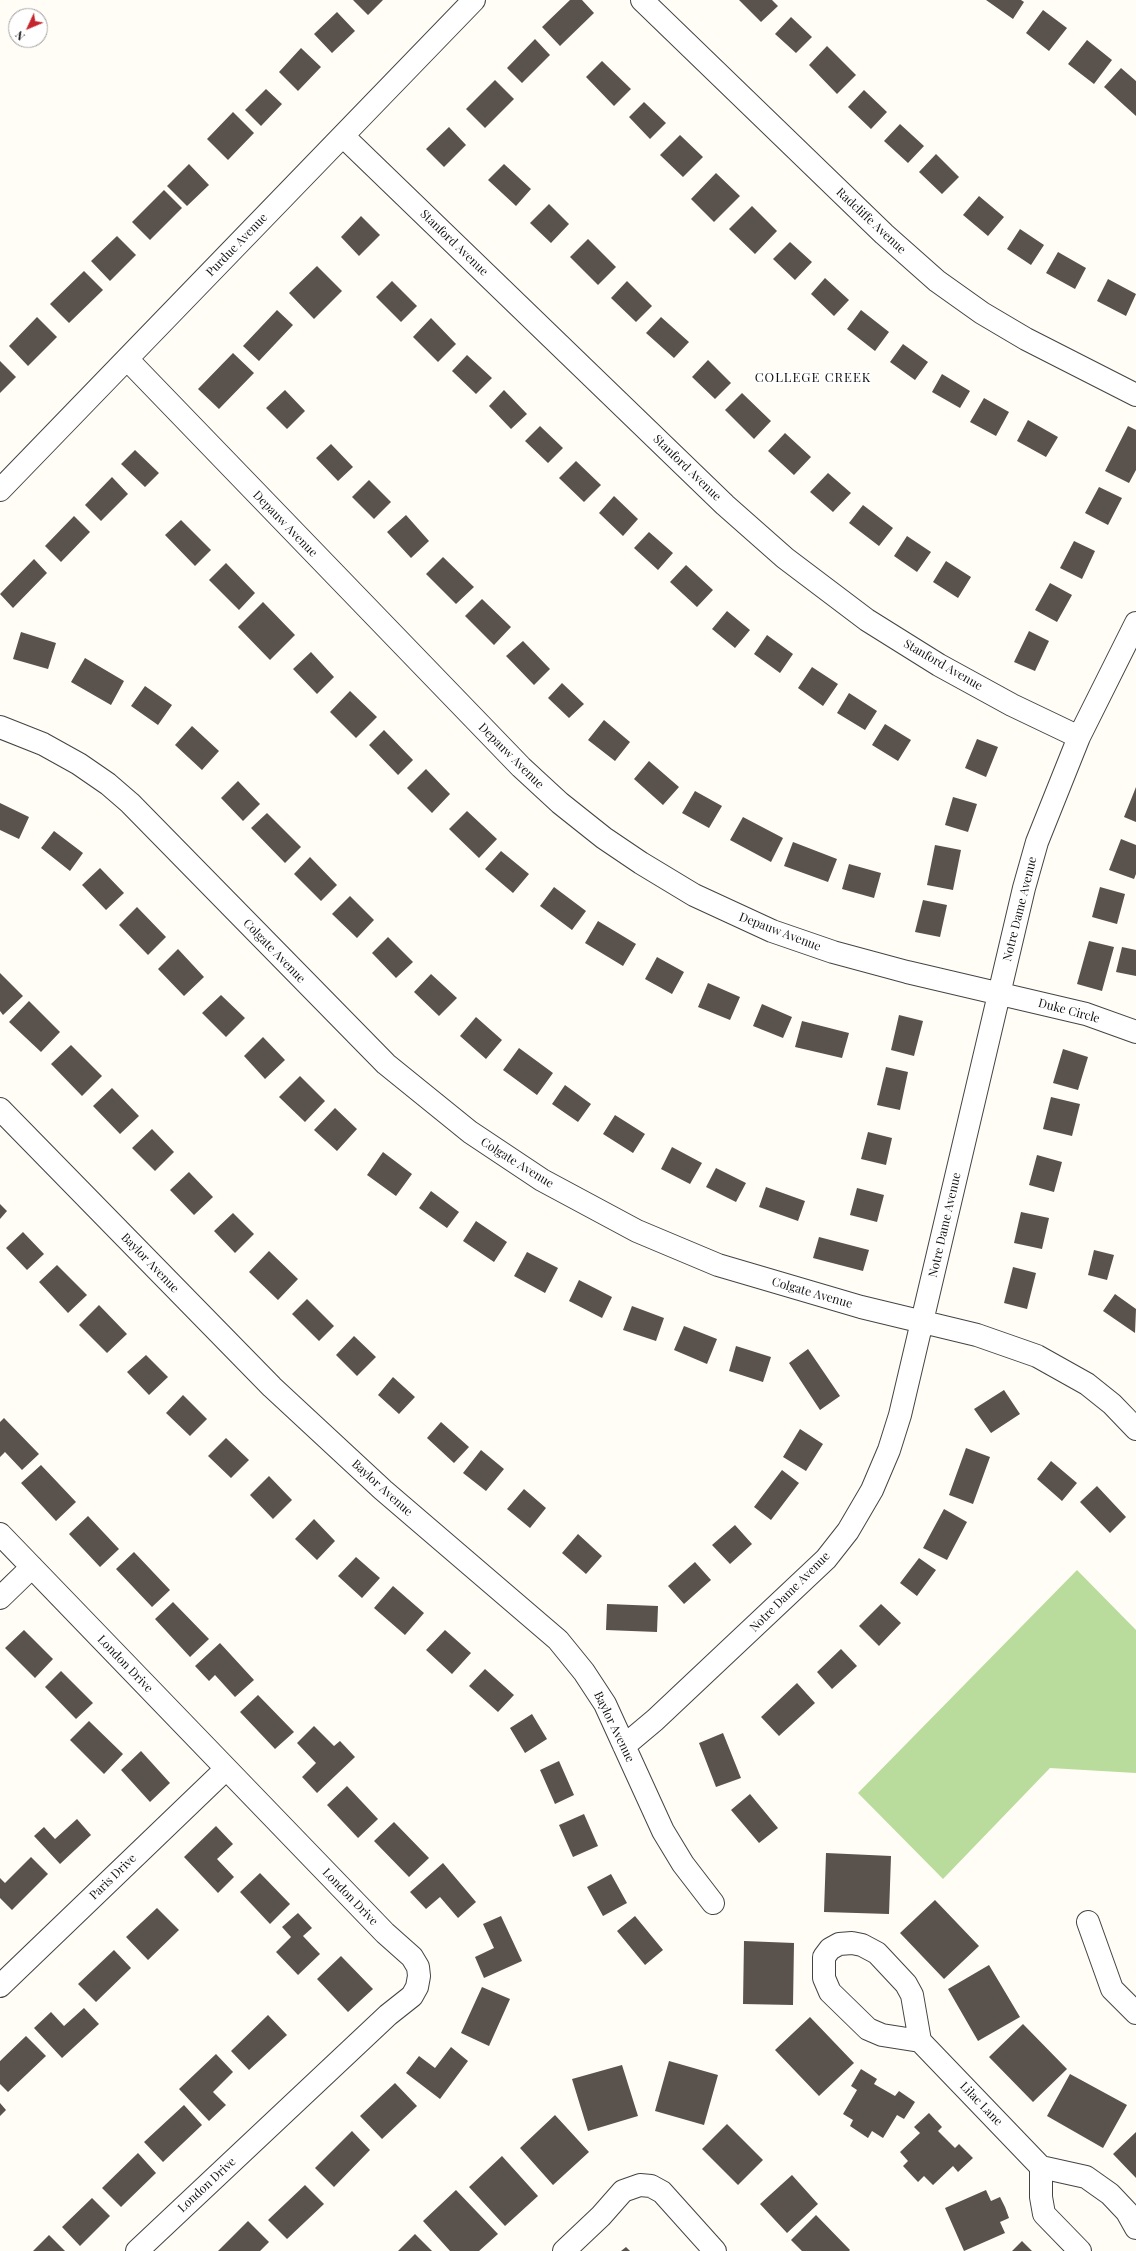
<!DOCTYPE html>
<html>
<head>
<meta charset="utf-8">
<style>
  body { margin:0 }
  #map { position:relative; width:1136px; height:2251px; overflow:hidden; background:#fffdf5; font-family:"Playfair Display",serif }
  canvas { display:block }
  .north { position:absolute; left:8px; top:8px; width:40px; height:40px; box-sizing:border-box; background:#fff; border:1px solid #a0a0a0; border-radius:50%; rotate:226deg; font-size:11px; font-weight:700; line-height:16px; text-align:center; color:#111 }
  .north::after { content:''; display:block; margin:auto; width:14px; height:18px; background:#c4262e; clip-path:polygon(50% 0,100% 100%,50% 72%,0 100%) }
</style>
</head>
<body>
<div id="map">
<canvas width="1136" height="2251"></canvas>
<div class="north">N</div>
</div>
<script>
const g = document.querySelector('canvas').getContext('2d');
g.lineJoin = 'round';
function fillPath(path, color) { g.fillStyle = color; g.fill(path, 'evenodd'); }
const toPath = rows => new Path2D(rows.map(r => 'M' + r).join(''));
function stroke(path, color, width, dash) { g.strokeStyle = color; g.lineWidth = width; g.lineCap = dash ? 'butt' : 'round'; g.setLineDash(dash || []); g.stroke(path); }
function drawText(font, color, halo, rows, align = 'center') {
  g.font = font + ' "Playfair Display",serif'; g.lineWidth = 4; g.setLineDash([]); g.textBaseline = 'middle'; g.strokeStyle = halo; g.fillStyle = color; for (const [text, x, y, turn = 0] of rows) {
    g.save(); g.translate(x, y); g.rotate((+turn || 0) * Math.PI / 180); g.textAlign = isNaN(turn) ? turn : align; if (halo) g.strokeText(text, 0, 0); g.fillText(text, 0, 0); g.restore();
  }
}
fillPath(toPath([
  [1077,1570,1136,1630,1136,1773,1050,1768,943,1879,858,1793]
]), '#b9dc9c');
fillPath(toPath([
  [353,0,383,0,368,15],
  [570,0,582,0,594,13,560,46,542,27],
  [739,0,772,0,778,6,761,22],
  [986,0,1021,0,1024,2,1013,19],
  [1043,10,1067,28,1049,51,1026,33],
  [337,12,355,31,332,53,314,34],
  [791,17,812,37,796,53,775,34],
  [535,39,550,55,522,83,507,68],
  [1087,40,1112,60,1094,84,1068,64],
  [827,46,856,75,837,94,809,65],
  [301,48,321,67,298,91,279,72],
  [602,61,631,89,614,106,586,77],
  [1121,68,1136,81,1136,116,1104,87],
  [495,80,514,99,485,128,466,109],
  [266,89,282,104,261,126,245,110],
  [864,90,887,112,871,129,848,107],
  [644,102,666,123,650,139,629,117],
  [233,112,254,133,228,160,207,139],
  [900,124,924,146,908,163,884,141],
  [449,127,466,145,444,167,426,149],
  [680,135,703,157,683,177,660,155],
  [936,154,959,177,942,194,919,172],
  [189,164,209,185,187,206,167,186],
  [504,164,531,189,516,206,488,180],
  [716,173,740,196,714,222,691,199],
  [164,190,182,208,150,240,132,222],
  [979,196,1004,217,988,236,963,215],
  [549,204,569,224,551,243,530,223],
  [752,206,777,231,755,254,729,229],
  [361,216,380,235,359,256,341,237],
  [1020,229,1044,245,1031,265,1007,249],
  [117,236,136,255,110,281,91,261],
  [588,239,616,267,598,285,570,257],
  [790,242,812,262,795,280,773,259],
  [1058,252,1086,268,1075,289,1046,273],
  [317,266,342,291,314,319,289,293],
  [84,271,103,290,69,323,50,304],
  [825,278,849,300,834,316,811,294],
  [1108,279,1136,294,1126,316,1097,301],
  [392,281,417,306,401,322,376,297],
  [627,281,652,306,636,322,611,298],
  [277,310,293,325,259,361,243,346],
  [861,310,889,332,875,351,847,329],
  [37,317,57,337,28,366,9,346],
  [661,317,689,342,674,358,646,333],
  [431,318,456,344,438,362,413,337],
  [903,344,928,362,915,380,890,362],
  [233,353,254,373,219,409,198,389],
  [467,355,492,378,476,394,452,371],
  [708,360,731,383,715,399,692,377],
  [0,361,16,377,0,393],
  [942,374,970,391,960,408,932,392],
  [285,390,305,411,287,429,266,408],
  [504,390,527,414,511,429,489,406],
  [742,393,771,421,754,439,725,410],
  [984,398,1009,412,996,436,970,422],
  [1028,420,1058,437,1046,457,1017,441],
  [540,426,563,448,548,463,525,441],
  [1128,426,1136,430,1136,470,1129,483,1105,471],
  [785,433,811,457,794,475,768,451],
  [331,444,353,467,338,481,316,458],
  [135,450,159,473,145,487,121,464],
  [576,461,601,485,584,502,559,478],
  [828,473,851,493,833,512,810,492],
  [112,477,128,494,101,521,85,505],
  [369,480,391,502,374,519,352,497],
  [1099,487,1122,498,1108,525,1085,513],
  [614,496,638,519,623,536,599,513],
  [863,505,893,528,879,546,849,523],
  [406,515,429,541,411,558,387,532],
  [74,516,90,532,61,562,45,546],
  [181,520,211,550,195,566,165,535],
  [649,532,673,553,658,570,634,548],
  [907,536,931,552,917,572,894,556],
  [1074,541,1095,551,1082,579,1060,568],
  [443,557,474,587,456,604,426,574],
  [34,559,47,573,13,608,0,594],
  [946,561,971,577,958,598,933,582],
  [226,563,255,593,239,610,209,580],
  [686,565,713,590,697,607,670,582],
  [1050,583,1072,595,1057,622,1035,610],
  [482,599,511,627,494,645,465,616],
  [263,602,295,635,270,660,238,627],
  [727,611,750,630,735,648,712,629],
  [1029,631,1049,641,1035,671,1014,662],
  [21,632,56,643,48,669,13,659],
  [767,635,793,654,780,673,754,654],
  [523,641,550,669,534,685,506,656],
  [311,652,334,677,317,694,293,669],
  [85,658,124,681,111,705,71,682],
  [812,667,838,684,823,706,798,688],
  [562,683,584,704,569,718,548,698],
  [145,686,172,705,158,725,131,706],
  [350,691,377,717,356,738,330,712],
  [849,693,877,711,865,730,837,713],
  [604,720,630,742,615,761,588,740],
  [885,724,911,740,898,761,872,745],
  [192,726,219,751,202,770,175,745],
  [384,730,413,760,398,775,369,745],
  [977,739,998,747,986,777,965,768],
  [649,761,679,787,663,805,634,779],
  [426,769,450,794,432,813,407,788],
  [238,781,260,804,243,821,221,798],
  [1136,787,1136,822,1124,817],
  [695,791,722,806,709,828,682,813],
  [953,797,977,804,968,832,945,825],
  [0,803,29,817,19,839,0,830],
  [467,811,497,839,479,858,449,829],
  [267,813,301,847,285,863,251,828],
  [743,817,783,838,771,862,730,840],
  [54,831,83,853,70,871,41,848],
  [1121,839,1136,845,1136,874,1134,879,1109,870],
  [793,842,837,859,828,882,784,866],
  [935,845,961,850,953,890,927,885],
  [501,851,529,874,513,893,485,869],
  [310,857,337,885,321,901,294,874],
  [849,864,881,873,874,898,842,889],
  [100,868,124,893,106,910,82,885],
  [554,887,586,911,572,930,540,906],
  [1100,887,1125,894,1117,924,1092,917],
  [350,896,374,920,357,938,332,914],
  [923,900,947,905,940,937,915,932],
  [137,907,166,937,148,955,119,925],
  [598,921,636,944,623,966,585,943],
  [388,937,413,962,396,978,372,953],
  [1089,941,1114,947,1102,991,1077,984],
  [1122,947,1136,950,1136,976,1116,972],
  [178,949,204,977,184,996,158,969],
  [657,957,684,972,672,994,645,979],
  [0,973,23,996,3,1015,0,1011],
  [431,974,457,998,439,1016,414,992],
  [708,983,740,997,730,1020,698,1007],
  [221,995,245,1018,226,1037,202,1013],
  [29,1001,60,1032,41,1052,9,1022],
  [762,1004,792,1017,783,1038,753,1026],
  [899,1015,923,1021,914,1056,891,1050],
  [476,1017,502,1040,486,1059,460,1036],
  [802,1021,849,1033,842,1058,795,1047],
  [263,1037,285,1060,265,1079,244,1056],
  [71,1045,102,1076,82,1096,51,1064],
  [519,1048,553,1073,537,1095,503,1070],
  [1063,1049,1088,1057,1078,1090,1053,1083],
  [886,1067,908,1072,900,1110,877,1105],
  [300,1076,325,1101,305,1122,279,1097],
  [565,1085,591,1104,578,1122,552,1104],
  [112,1088,139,1116,120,1134,93,1106],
  [1051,1097,1080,1104,1072,1136,1043,1129],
  [335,1108,357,1129,337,1151,314,1130],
  [615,1115,645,1134,633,1153,603,1134],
  [152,1129,174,1152,155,1171,132,1148],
  [868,1132,892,1138,886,1165,861,1159],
  [672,1147,702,1163,690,1184,661,1169],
  [383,1152,412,1174,396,1196,367,1175],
  [1037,1155,1062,1162,1054,1192,1029,1185],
  [716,1168,746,1183,736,1202,706,1187],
  [189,1172,213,1197,194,1215,170,1190],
  [766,1187,805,1201,798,1221,759,1207],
  [857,1188,884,1195,877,1222,850,1215],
  [431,1191,459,1212,447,1228,419,1208],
  [0,1204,7,1211,0,1219],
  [1021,1212,1049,1218,1042,1249,1014,1243],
  [233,1213,254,1234,235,1253,214,1231],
  [476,1221,507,1242,494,1262,463,1241],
  [23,1232,44,1254,27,1270,6,1248],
  [819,1237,869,1250,863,1271,813,1258],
  [1094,1250,1114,1255,1107,1280,1088,1275],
  [269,1251,298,1279,278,1300,249,1272],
  [527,1252,558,1268,545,1293,514,1276],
  [57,1265,87,1295,68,1313,39,1282],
  [1013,1267,1036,1273,1027,1309,1004,1303],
  [579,1280,612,1297,602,1318,569,1301],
  [1115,1294,1136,1309,1135,1333,1103,1311],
  [307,1299,334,1326,319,1341,292,1314],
  [99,1305,127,1334,107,1353,79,1325],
  [632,1306,664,1318,656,1341,623,1330],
  [684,1326,717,1339,707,1364,674,1350],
  [354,1336,376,1357,357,1376,336,1355],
  [736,1346,771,1357,763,1382,729,1371],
  [808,1349,840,1396,820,1410,789,1363],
  [146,1355,168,1377,149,1395,127,1372],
  [393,1377,415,1397,399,1414,378,1395],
  [1004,1390,1020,1414,991,1433,974,1409],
  [183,1395,207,1419,190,1436,166,1413],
  [4,1418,39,1454,22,1470,5,1452,0,1457,0,1422],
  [441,1422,469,1447,454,1463,427,1438],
  [800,1429,823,1444,806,1471,783,1457],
  [226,1438,249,1460,231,1478,208,1456],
  [966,1448,990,1457,973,1504,949,1495],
  [481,1450,504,1469,486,1491,463,1473],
  [1051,1461,1077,1483,1062,1501,1037,1479],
  [41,1465,76,1502,56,1521,21,1483],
  [782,1470,799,1483,771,1520,754,1507],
  [269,1476,292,1500,273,1519,250,1495],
  [1097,1486,1126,1517,1110,1533,1080,1502],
  [524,1489,546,1508,530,1528,507,1509],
  [944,1509,967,1522,947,1560,923,1548],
  [88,1516,119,1549,100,1567,69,1534],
  [314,1519,335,1541,317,1560,295,1539],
  [735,1525,752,1544,730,1564,712,1545],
  [578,1534,602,1556,586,1574,562,1553],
  [134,1552,170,1590,152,1607,116,1569],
  [356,1557,380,1578,362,1598,338,1576],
  [919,1558,936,1570,917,1596,900,1583],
  [695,1562,711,1580,684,1604,668,1586],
  [393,1586,424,1613,405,1635,374,1608],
  [173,1602,209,1639,190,1657,155,1619],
  [607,1604,658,1606,657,1632,606,1630],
  [881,1604,901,1623,879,1646,859,1626],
  [24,1630,53,1659,35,1678,5,1648],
  [445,1630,471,1653,452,1674,426,1650],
  [220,1643,254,1680,235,1697,215,1675,209,1681,195,1666],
  [841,1649,857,1666,832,1689,817,1672],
  [485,1669,514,1695,498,1712,469,1686],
  [61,1671,93,1703,76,1719,45,1687],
  [797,1683,815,1703,779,1736,761,1717],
  [258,1695,294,1732,275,1749,240,1712],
  [532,1714,547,1739,525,1753,510,1728],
  [89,1721,123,1754,104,1774,70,1740],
  [314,1726,334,1746,340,1741,355,1757,317,1793,302,1777,316,1763,297,1743],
  [723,1733,741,1778,716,1787,699,1743],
  [141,1751,170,1783,150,1802,121,1770],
  [559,1761,574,1795,555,1804,540,1770],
  [347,1786,378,1819,358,1838,327,1805],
  [750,1794,778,1828,759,1843,731,1810],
  [584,1814,598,1846,573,1857,559,1825],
  [77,1819,91,1835,60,1864,34,1836,44,1827,55,1839],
  [394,1822,429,1858,409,1877,374,1841],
  [216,1826,233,1844,217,1859,234,1877,218,1893,184,1857],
  [826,1853,891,1856,889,1914,824,1912],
  [31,1857,48,1874,12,1910,0,1898,0,1878,5,1883],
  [443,1863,476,1902,458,1918,440,1897,426,1909,410,1892],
  [260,1873,290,1904,270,1924,240,1892],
  [611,1874,627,1903,603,1916,587,1887],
  [935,1900,979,1946,944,1979,900,1933],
  [157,1908,179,1930,148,1960,126,1937],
  [298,1913,312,1928,303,1936,320,1954,298,1975,276,1952,291,1937,282,1927],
  [501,1916,522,1961,484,1978,475,1957,494,1948,483,1924],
  [635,1916,663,1950,645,1965,617,1931],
  [744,1941,794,1943,793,2005,743,2004],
  [114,1950,131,1968,96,2002,78,1984],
  [341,1956,373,1989,348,2012,317,1979],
  [989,1965,1020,2017,978,2041,948,1989],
  [482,1987,510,1999,489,2046,461,2033],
  [84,2008,99,2024,62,2058,34,2028,51,2012,64,2026],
  [268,2015,287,2035,249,2070,231,2051],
  [810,2017,854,2063,819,2096,775,2050],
  [1023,2024,1067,2069,1033,2102,989,2057],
  [26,2036,46,2056,8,2092,0,2084,0,2061],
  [451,2047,468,2061,440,2099,406,2073,419,2056,435,2068],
  [216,2054,233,2072,213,2092,226,2105,209,2121,179,2089],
  [669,2061,718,2075,704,2125,655,2111],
  [622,2065,638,2116,588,2131,572,2079],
  [861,2069,877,2079,874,2084,895,2096,899,2091,915,2102,904,2119,897,2115,883,2138,872,2131,868,2138,850,2126,853,2120,843,2114,857,2090,851,2086],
  [1070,2074,1127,2105,1103,2148,1047,2116],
  [395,2083,417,2106,382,2139,360,2116],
  [0,2103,6,2110,0,2116],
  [184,2105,202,2125,163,2162,144,2142],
  [929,2113,942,2127,938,2131,955,2148,959,2144,973,2158,958,2172,953,2166,933,2185,924,2176,918,2182,903,2166,908,2161,900,2152,920,2133,914,2127],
  [555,2115,589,2152,553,2185,520,2148],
  [727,2124,763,2160,738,2185,702,2149],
  [352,2131,370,2150,334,2187,315,2168],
  [1136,2132,1136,2178,1113,2154],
  [138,2153,156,2173,121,2207,102,2188],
  [502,2156,538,2196,505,2226,469,2187],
  [792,2175,818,2204,787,2233,760,2204],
  [305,2185,324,2204,287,2239,268,2220],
  [456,2190,498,2234,479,2251,450,2251,423,2221],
  [986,2190,991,2201,1000,2197,1005,2207,1009,2218,1000,2222,1005,2233,964,2251,945,2208],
  [92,2198,110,2216,80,2246,62,2227],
  [816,2215,850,2250,849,2251,802,2251,791,2240],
  [248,2221,269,2242,260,2251,218,2251],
  [415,2234,432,2251,398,2251],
  [49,2235,65,2251,33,2251],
  [1022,2241,1032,2251,1012,2251],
  [626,2247,630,2251,621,2251]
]), '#5a524d');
const minor = toPath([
  [642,0,884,234,937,281,982,313,1026,339,1136,395],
  [343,136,725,505,785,558,867,620,939,665,1012,705,1079,737],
  [127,359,521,767,560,803,604,838,641,863,694,895,772,931,833,952,907,972,1086,1014,1136,1032],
  [0,490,474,0],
  [0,727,43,744,79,764,108,784,130,803,386,1064,470,1132,542,1180,637,1231,718,1265,861,1307,977,1335,1037,1356,1087,1384,1112,1404,1136,1429],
  [0,1109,272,1387,383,1490,558,1640,584,1672,605,1704,663,1831,683,1864,713,1903],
  [0,1534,385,1933,412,1957,418,1967,419,1976,417,1987,412,1996,388,2015,137,2251],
  [0,1598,32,1567],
  [624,1746,655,1720,826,1559,848,1531,872,1490,889,1450,900,1415,1024,888,1037,842,1079,737,1136,623],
  [1088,1922,1112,1989,1136,2013],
  [852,1943,862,1945,877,1953,906,1984,912,1995,920,2041,882,2035,868,2029,830,1992,824,1978,824,1957,830,1949,839,1944,852,1943],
  [0,1986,226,1769],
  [920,2041,1041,2167,1086,2177,1110,2194,1127,2212,1136,2228],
  [1041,2167,1041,2197,1044,2214,1080,2251],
  [564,2251,601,2216,623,2191,640,2185,651,2186,662,2192,715,2251]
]);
stroke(minor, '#444', 24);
stroke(minor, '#fff', 22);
drawText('12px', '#111', '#fff', [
  ["Radcliffe Avenue",871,221,43],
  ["Stanford Avenue",454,243,44],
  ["Purdue Avenue",237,245,-46],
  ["Stanford Avenue",687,468,44],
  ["Depauw Avenue",285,524,46],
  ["Stanford Avenue",943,665,30],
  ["Depauw Avenue",511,756,45],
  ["Notre Dame Avenue",1020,909,-76],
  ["Depauw Avenue",780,932,21],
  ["Colgate Avenue",274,951,46],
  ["Duke Circle",1069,1011,15],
  ["Colgate Avenue",517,1163,32],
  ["Notre Dame Avenue",945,1225,-77],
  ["Baylor Avenue",150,1263,46],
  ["Colgate Avenue",812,1293,16],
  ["Baylor Avenue",382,1488,42],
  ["Notre Dame Avenue",790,1592,-45],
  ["London Drive",125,1664,46],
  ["Baylor Avenue",614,1727,64],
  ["Paris Drive",113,1877,-44],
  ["London Drive",350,1897,46],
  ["Lilac Lane",981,2104,46],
  ["London Drive",207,2185,-43]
]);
g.letterSpacing = '1px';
drawText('13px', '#111', '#fff', [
  ["COLLEGE CREEK",813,378]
]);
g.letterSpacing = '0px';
</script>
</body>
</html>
